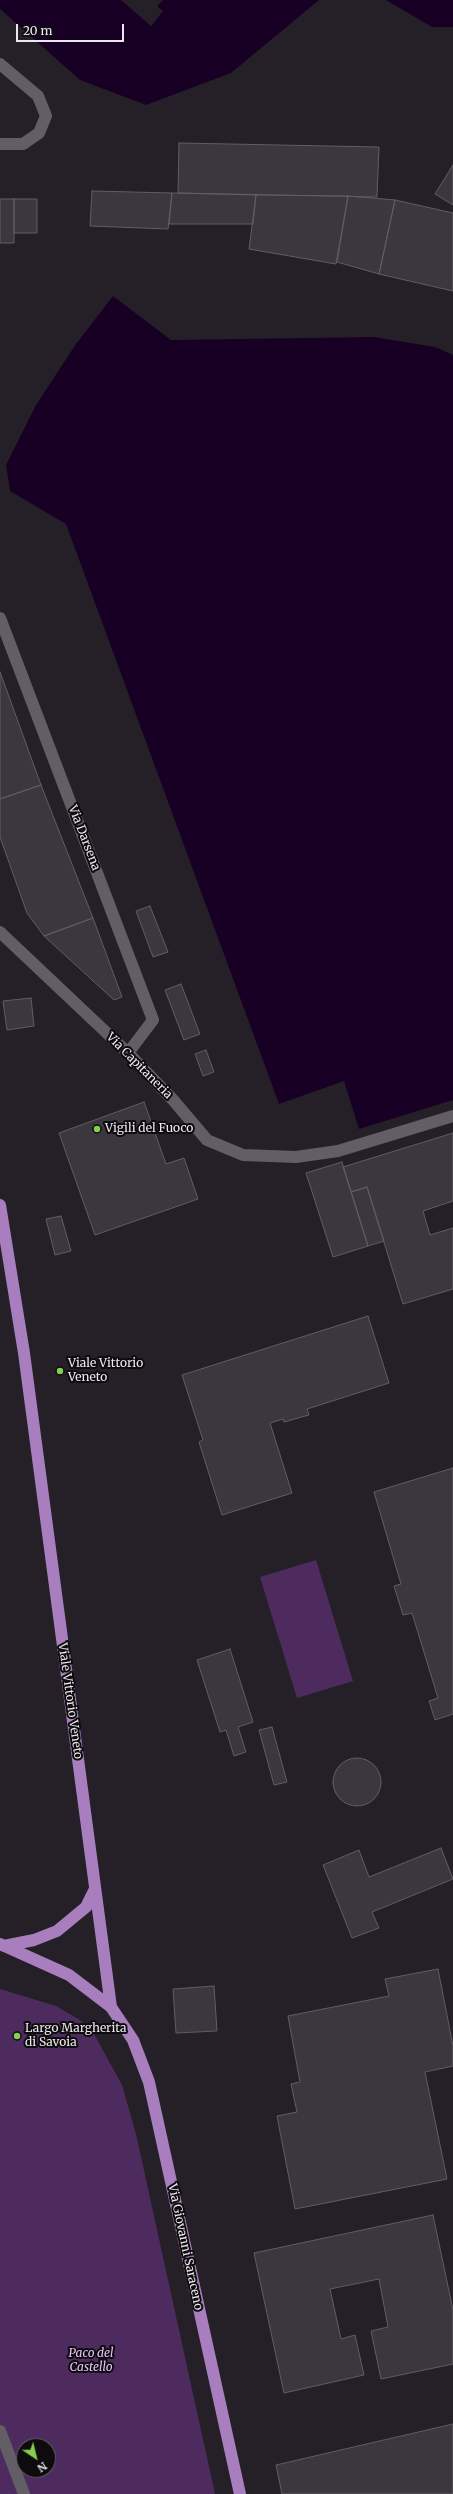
<!DOCTYPE html>
<html>
<head>
<meta charset="utf-8">
<style>
  body { margin:0 }
  #map { position:relative; width:453px; height:2494px; overflow:hidden; background:#252028; font-family:Merriweather,serif }
  canvas { display:block }
  .north { position:absolute; left:16px; top:2438px; width:40px; height:40px; box-sizing:border-box; background:#0d0b0e; border:1px solid #666367; border-radius:50%; rotate:145deg; font-size:11px; font-weight:700; line-height:16px; text-align:center; color:#ebe8ed }
  .north::after { content:''; display:block; margin:auto; width:14px; height:18px; background:#84cf4d; clip-path:polygon(50% 0,100% 100%,50% 72%,0 100%) }
  .scale { position:absolute; left:16px; top:24px; width:108px; height:18px; box-sizing:border-box; border:2px solid #ebe8ed; border-top:0; padding-left:5px; font-size:12px; line-height:14px; white-space:nowrap; color:#ebe8ed; -webkit-text-stroke:3px #0d0b0e; paint-order:stroke }
</style>
</head>
<body>
<div id="map">
<canvas width="453" height="2494"></canvas>
<div class="north">N</div>
<div class="scale">20 m</div>
</div>
<script>
const g = document.querySelector('canvas').getContext('2d');
g.lineJoin = 'round';
function fillPath(path, color) { g.fillStyle = color; g.fill(path, 'evenodd'); }
const toPath = rows => new Path2D(rows.map(r => 'M' + r).join(''));
function stroke(path, color, width, dash) { g.strokeStyle = color; g.lineWidth = width; g.lineCap = dash ? 'butt' : 'round'; g.setLineDash(dash || []); g.stroke(path); }
function drawText(font, color, halo, rows, align = 'center') {
  g.font = font + ' Merriweather,serif'; g.lineWidth = 4; g.setLineDash([]); g.textBaseline = 'middle'; g.strokeStyle = halo; g.fillStyle = color; for (const [text, x, y, turn = 0] of rows) {
    g.save(); g.translate(x, y); g.rotate((+turn || 0) * Math.PI / 180); g.textAlign = isNaN(turn) ? turn : align; if (halo) g.strokeText(text, 0, 0); g.fillText(text, 0, 0); g.restore();
  }
}
fillPath(toPath([
  [316,1560,353,1681,297,1698,260,1577],
  [0,1989,56,2006,80,2020,94,2034,122,2085,136,2134,215,2494,0,2494],
  [24,2446,48,2446,48,2470,24,2470]
]), '#4e2b5e');
fillPath(toPath([
  [0,0,319,0,231,73,146,105,80,80,0,9],
  [386,0,453,0,453,27,432,27],
  [113,296,171,340,374,337,435,347,453,355,453,1100,359,1129,344,1081,279,1104,66,524,10,491,6,465,36,405,76,344]
]), '#180024');
fillPath(toPath([
  [121,0,163,0,157,6,163,11,151,26]
]), '#252028');
const building = toPath([
  [179,143,379,147,377,197,178,193,179,143],
  [453,165,453,205,435,194,453,165],
  [92,191,172,193,168,229,90,226,92,191],
  [172,193,256,195,253,224,169,224,172,193],
  [256,195,348,196,336,264,249,249,256,195],
  [348,196,395,200,379,274,337,262,348,196],
  [0,199,14,199,14,243,0,243,0,199],
  [14,199,37,199,37,233,14,233,14,199],
  [395,200,453,213,453,291,379,274,395,200],
  [0,672,41,785,0,799,0,672],
  [41,785,93,918,44,936,27,913,0,837,0,799,41,785],
  [150,906,168,952,153,957,136,911,150,906],
  [93,918,122,997,114,1000,44,936,93,918],
  [181,984,200,1034,184,1040,165,990,181,984],
  [31,998,34,1026,7,1030,3,1001,31,998],
  [206,1050,214,1072,203,1076,195,1054,206,1050],
  [144,1102,166,1164,184,1158,198,1199,95,1235,59,1133,144,1102],
  [453,1133,453,1201,423,1211,430,1235,453,1228,453,1289,403,1304,367,1187,351,1192,343,1167,453,1133],
  [342,1162,368,1246,333,1257,306,1173,342,1162],
  [367,1187,384,1241,368,1246,351,1192,367,1187],
  [61,1216,71,1251,55,1255,46,1219,61,1216],
  [368,1316,389,1383,307,1409,309,1415,284,1422,283,1419,270,1423,292,1493,222,1515,199,1442,203,1440,182,1375,368,1316],
  [453,1468,453,1714,435,1720,429,1701,438,1698,412,1613,403,1615,394,1586,401,1584,374,1492,453,1468],
  [230,1649,253,1722,238,1727,246,1752,234,1756,226,1730,220,1732,197,1660,230,1649],
  [272,1727,287,1782,274,1785,259,1730,272,1727],
  '333 1782a24 24 0 1 1 48 0a24 24 0 1 1-48 0Z',
  [441,1848,453,1879,372,1912,379,1928,352,1938,323,1865,359,1850,369,1877,441,1848],
  [438,1969,453,2046,453,2066,425,2072,447,2179,295,2209,277,2116,297,2112,291,2084,300,2082,288,2016,389,1996,385,1979,438,1969],
  [214,1986,217,2031,176,2033,173,1989,214,1986],
  [433,2215,453,2310,453,2364,381,2379,371,2331,388,2327,379,2279,330,2289,341,2339,355,2335,364,2375,284,2393,254,2253,433,2215],
  [453,2424,453,2494,282,2494,276,2465,453,2424]
]);
fillPath(building, '#3c363f');
stroke(building, '#625c65', 1);
stroke(toPath([
  [0,64,38,96,46,116,39,133,23,144,0,144],
  [0,618,153,1020,128,1053],
  [0,932,128,1053,174,1101,207,1140,243,1155,296,1157,338,1151,453,1116],
  [0,2431,24,2494]
]), '#635d66', 12);
stroke(toPath([
  [0,1205,24,1353,111,2007],
  [0,1944,69,1975,111,2007,133,2040,149,2082,240,2494],
  [4,1946,34,1940,57,1931,86,1907,95,1889]
]), '#a97ebe', 12);
for (const [x, y, r, color] of [
  [97,1129,4,"#84cf4d"],
  [60,1371,4,"#84cf4d"],
  [17,2036,4,"#84cf4d"]
]) { const dot = new Path2D(); dot.arc(x, y, r, 0, 2 * Math.PI); g.fillStyle = color; g.fill(dot); stroke(dot, '#0d0b0e', 1.5); }
drawText('12px', '#ebe8ed', '#0d0b0e', [
  ["Via Darsena",84,838,69],
  ["Via Capitaneria",139,1066,45],
  ["Viale Vittorio Veneto",70,1701,82],
  ["Via Giovanni Saraceno",185,2247,78]
]);
drawText('12px', '#ebe8ed', '#0d0b0e', [
  ["Vigili del Fuoco",105,1129],
  ["Viale Vittorio",68,1364],
  ["Veneto",68,1378],
  ["Largo Margherita",25,2029],
  ["di Savoia",25,2043]
], 'left');
drawText('italic 12px', '#e7c3f9', '#0d0b0e', [
  ["Paco del",91,2354],
  ["Castello",91,2368]
]);
</script>
</body>
</html>
